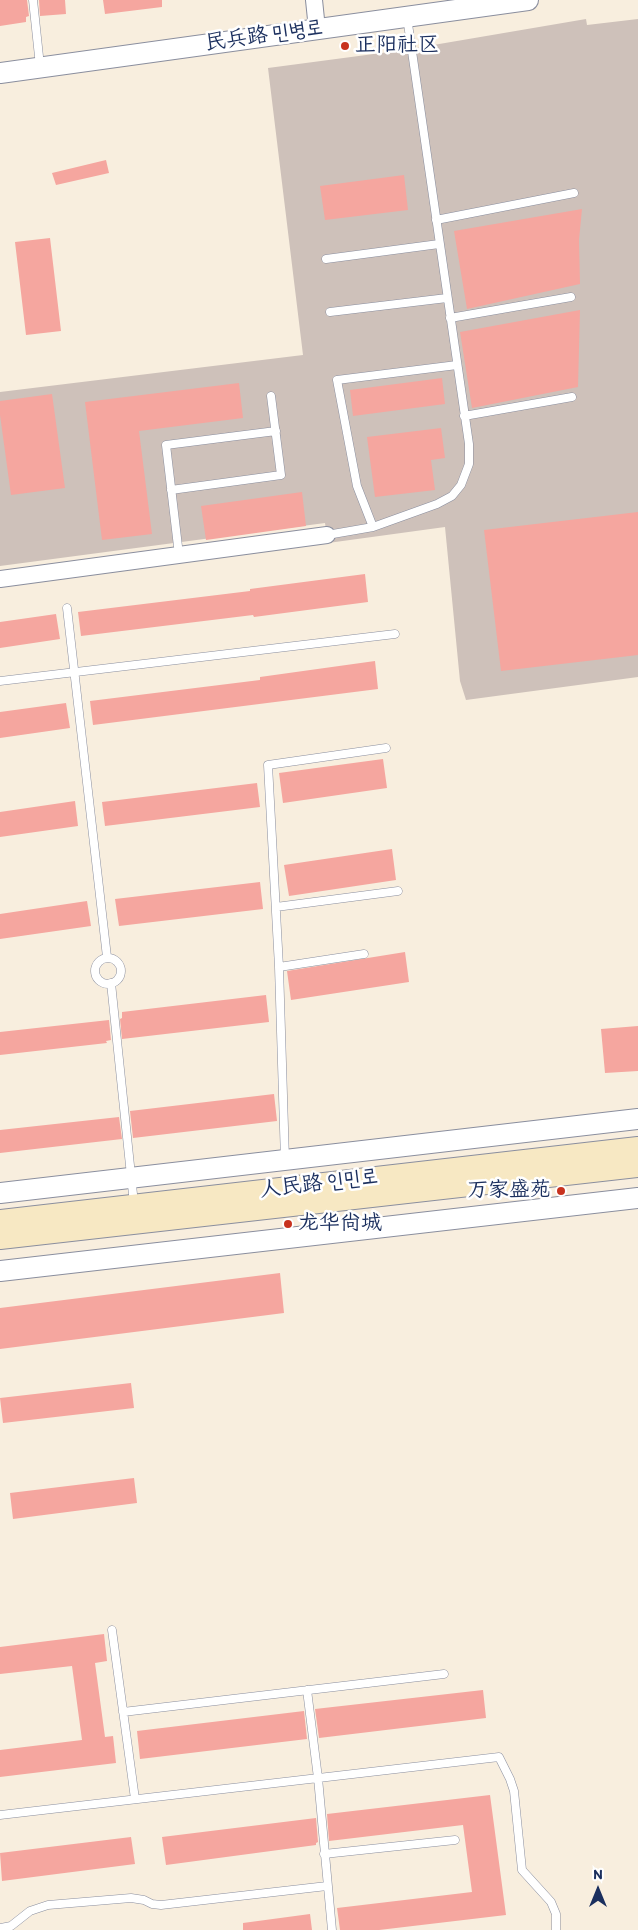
<!DOCTYPE html>
<html>
<head>
<meta charset="utf-8">
<style>
  body { margin:0 }
  #map { position:relative; width:638px; height:1930px; overflow:hidden; background:#f8eede; font-family:Itim,sans-serif }
  canvas { display:block }
  .north { position:absolute; left:573px; top:1865px; width:50px; height:50px; -webkit-text-stroke:4px #fff; paint-order:stroke; rotate:0deg; font-size:14px; font-weight:700; line-height:20px; text-align:center; color:#1b2f5e }
  .north::after { content:''; display:block; margin:auto; width:18px; height:22px; background:#1b2f5e; clip-path:polygon(50% 0,100% 100%,50% 72%,0 100%) }
</style>
</head>
<body>
<div id="map">
<canvas width="638" height="1930"></canvas>
<div class="north">N</div>
</div>
<script>
const g = document.querySelector('canvas').getContext('2d');
g.lineJoin = 'round';
function fillPath(path, color) { g.fillStyle = color; g.fill(path, 'evenodd'); }
const toPath = rows => new Path2D(rows.map(r => 'M' + r).join(''));
function stroke(path, color, width, dash) { g.strokeStyle = color; g.lineWidth = width; g.lineCap = dash ? 'butt' : 'round'; g.setLineDash(dash || []); g.stroke(path); }
function drawText(font, color, halo, rows, align = 'center') {
  g.font = font + ' Itim,"LXGW WenKai TC","Poor Story",sans-serif'; g.lineWidth = 5; g.setLineDash([]); g.textBaseline = 'middle'; g.strokeStyle = halo; g.fillStyle = color; for (const [text, x, y, turn = 0] of rows) {
    g.save(); g.translate(x, y); g.rotate((+turn || 0) * Math.PI / 180); g.textAlign = isNaN(turn) ? turn : align; if (halo) g.strokeText(text, 0, 0); g.fillText(text, 0, 0); g.restore();
  }
}
fillPath(toPath([
  [586,19,587,25,638,19,638,677,466,700,460,681,445,527,328,543,325,523,0,566,0,392,303,355,268,68,404,50]
]), '#cec1ba');
fillPath(toPath([
  [0,0,27,0,29,16,26,17,26,22,0,26],
  [39,0,65,0,66,14,40,16],
  [103,0,162,0,162,7,105,14],
  [106,160,109,173,56,185,52,173],
  [404,175,408,210,325,220,320,186],
  [582,209,579,240,580,284,467,309,454,231],
  [50,238,61,331,26,335,15,242],
  [580,310,578,387,472,408,460,332],
  [442,378,445,404,353,416,350,390],
  [239,383,243,418,139,431,152,534,102,540,85,402],
  [52,394,65,488,11,495,0,415,0,401],
  [441,428,445,458,431,460,435,490,375,497,367,437],
  [302,492,306,526,206,540,201,506],
  [638,512,638,655,501,671,484,530],
  [365,574,368,602,254,617,253,615,81,636,78,612,250,591,250,589],
  [56,614,60,639,0,648,0,622],
  [375,661,378,689,93,725,90,701,260,680,260,677],
  [66,703,70,728,0,738,0,712],
  [383,759,387,788,283,803,279,773],
  [257,783,260,807,105,826,102,802],
  [75,801,78,826,0,837,0,812],
  [392,849,396,880,289,896,284,865],
  [260,882,263,909,119,926,115,899],
  [87,901,91,926,0,939,0,914],
  [405,952,409,982,291,1000,287,971],
  [266,995,269,1022,122,1039,120,1019,122,1018,122,1012],
  [109,1020,111,1040,106,1041,107,1043,0,1055,0,1032],
  [638,1026,638,1071,605,1073,601,1029],
  [274,1094,277,1121,133,1138,130,1111],
  [119,1117,122,1139,0,1153,0,1130],
  [280,1273,284,1313,0,1349,0,1308],
  [131,1383,134,1408,3,1423,0,1398],
  [134,1478,137,1503,13,1519,10,1493],
  [104,1634,107,1661,95,1663,105,1737,113,1736,116,1763,0,1777,0,1750,82,1740,72,1666,0,1674,0,1647],
  [483,1690,486,1718,319,1738,315,1709],
  [304,1711,307,1739,140,1759,137,1731],
  [490,1795,506,1915,379,1930,340,1930,337,1908,472,1892,463,1825,329,1841,327,1814],
  [316,1818,318,1842,316,1843,316,1845,166,1865,162,1837],
  [131,1837,135,1864,2,1881,0,1853],
  [310,1914,312,1930,243,1930,243,1923]
]), '#f5a69f');
const service = toPath([
  [33,0,40,66],
  [436,220,574,193],
  [326,259,439,244],
  [330,312,447,298],
  [450,318,571,297],
  [464,416,572,397],
  [171,490,281,475,271,396],
  [373,527,357,486,337,380,457,365],
  [327,535,373,527,437,504,452,496,461,485,469,464,469,444,407,17],
  [179,555,166,445,276,431],
  [67,608,107,957],
  [0,681,395,634],
  [276,907,398,891],
  '95 971a13 13 0 1 1 26 0a13 13 0 1 1-26 0Z',
  [279,967,364,954],
  [111,983,134,1204],
  [285,1160,279,967,268,765,386,748],
  [112,1630,135,1799],
  [307,1690,318,1778,332,1930],
  [123,1712,444,1674],
  [0,1815,499,1757,510,1779,514,1791,522,1870,551,1902,556,1914,556,1930],
  [324,1854,455,1840],
  [0,1928,11,1926,30,1911,48,1905,131,1898,144,1900,152,1904,161,1905,327,1886]
]);
const minor = toPath([
  [314,0,317,29],
  [0,579,327,535]
]);
const tertiary = toPath([
  [0,73,528,0],
  [0,1193,638,1119],
  [0,1271,638,1198]
]);
const secondary = toPath([
  [0,1221,638,1148],
  [0,1238,638,1166]
]);
stroke(service, '#8a8e9e', 9);
stroke(minor, '#8a8e9e', 18);
stroke(tertiary, '#8a8e9e', 22);
stroke(secondary, '#8a8e9e', 24);
stroke(service, '#fff', 8);
stroke(minor, '#fff', 16);
stroke(tertiary, '#fff', 20);
stroke(secondary, '#f7e8c3', 22);
for (const [x, y, r, color] of [
  [345,46,5,"#c8321e"],
  [561,1191,5,"#c8321e"],
  [288,1224,5,"#c8321e"]
]) { const dot = new Path2D(); dot.arc(x, y, r, 0, 2 * Math.PI); g.fillStyle = color; g.fill(dot); stroke(dot, '#fff', 2); }
drawText('21px', '#1b2f5e', '#fff', [
  ["民兵路 민병로",264,36,-8],
  ["人民路 인민로",319,1184,-7]
]);
drawText('21px', '#1b2f5e', '#fff', [
  ["正阳社区",355,46],
  ["万家盛苑",551,1191,"right"],
  ["龙华尚城",298,1224]
], 'left');
</script>
</body>
</html>
